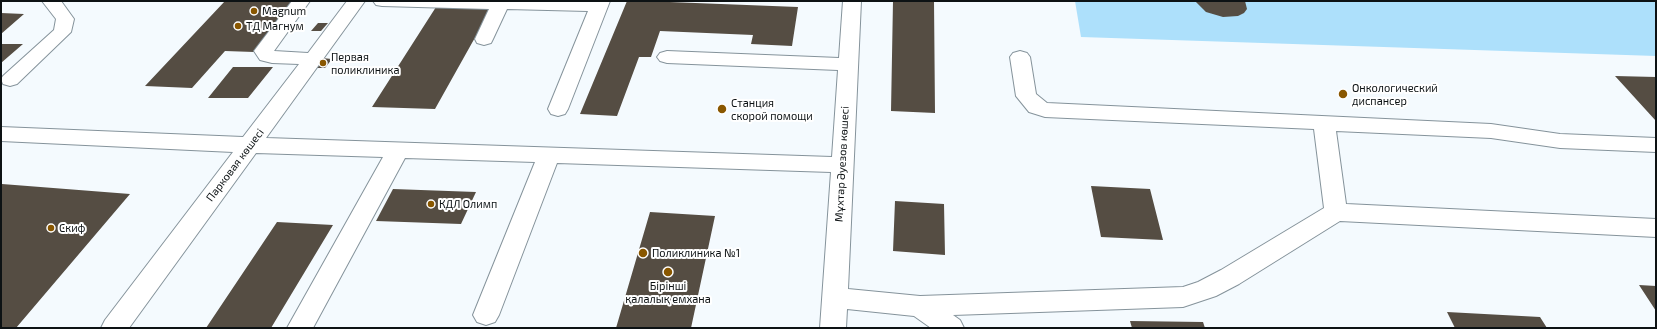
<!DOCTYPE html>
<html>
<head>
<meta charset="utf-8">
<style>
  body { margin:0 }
  #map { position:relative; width:1657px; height:329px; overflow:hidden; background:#f4fafe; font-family:"Exo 2",sans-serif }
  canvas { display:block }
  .frame { position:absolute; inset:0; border:2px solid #0d1214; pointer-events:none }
</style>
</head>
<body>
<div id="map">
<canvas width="1657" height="329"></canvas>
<div class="frame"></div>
</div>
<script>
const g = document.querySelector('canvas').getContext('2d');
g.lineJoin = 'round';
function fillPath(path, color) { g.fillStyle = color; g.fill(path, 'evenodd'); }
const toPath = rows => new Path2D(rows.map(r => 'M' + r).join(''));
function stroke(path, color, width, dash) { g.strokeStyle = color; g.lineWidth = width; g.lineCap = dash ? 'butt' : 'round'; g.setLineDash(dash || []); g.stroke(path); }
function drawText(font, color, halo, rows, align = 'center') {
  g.font = font + ' "Exo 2",sans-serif'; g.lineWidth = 4; g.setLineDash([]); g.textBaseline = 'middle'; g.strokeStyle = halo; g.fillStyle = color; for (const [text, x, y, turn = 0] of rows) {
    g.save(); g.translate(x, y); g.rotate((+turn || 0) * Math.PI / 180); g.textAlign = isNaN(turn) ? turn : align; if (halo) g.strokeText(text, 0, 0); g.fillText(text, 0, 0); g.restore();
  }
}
fillPath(toPath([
  [1075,1,1656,1,1656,56,1081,37]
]), '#ade0fb');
fillPath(toPath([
  [225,1,297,1,254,52,225,51,192,88,145,86],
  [627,1,644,1,798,7,792,46,751,44,753,35,660,31,651,57,639,57,617,116,580,114],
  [893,1,934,1,935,113,891,111],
  [1195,1,1245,1,1247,9,1244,13,1238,16,1223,17,1206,12],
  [436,7,491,9,435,109,372,107],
  [1,13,24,14,1,34],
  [318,23,328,23,321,31,311,31],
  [1,44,23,44,1,63],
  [322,58,332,59,325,68,315,68],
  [233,67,273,67,248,98,208,98],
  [1615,76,1656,77,1656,121],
  [2,184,130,194,16,328,1,328],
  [1091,186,1150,189,1163,240,1101,237],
  [393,189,476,192,461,224,376,221],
  [895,201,944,204,945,255,893,251],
  [650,212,715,216,691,328,616,328],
  [277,222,333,225,271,328,206,328],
  [1639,285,1656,286,1656,311],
  [1447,312,1540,317,1547,328,1455,328],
  [1130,321,1203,322,1205,328,1132,328]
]), '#554d43');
const minor = toPath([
  [42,1,61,1,74,19,71,32,17,84,10,86,3,84,1,79,3,76,54,30,56,19,42,1],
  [292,1,310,1,274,51,308,53,347,1,365,1,266,138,832,157,838,70,667,63,660,61,657,57,660,53,667,51,839,58,843,1,861,1,848,289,920,296,1183,287,1198,282,1221,270,1324,208,1314,129,1045,117,1029,112,1016,96,1010,57,1013,53,1020,51,1027,53,1030,57,1036,94,1047,103,1491,124,1560,134,1656,138,1656,152,1560,148,1491,138,1336,131,1346,204,1656,219,1656,237,1340,221,1239,284,1216,296,1183,307,953,315,960,320,964,328,931,328,914,316,847,309,846,328,820,328,831,172,557,163,499,315,495,322,486,325,477,322,473,315,535,162,405,158,313,328,287,328,383,157,256,153,129,328,101,328,105,320,233,152,1,141,1,127,243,137,299,64,272,63,260,60,254,51,292,1],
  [373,1,610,1,568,109,565,114,558,116,551,114,548,109,588,11,507,9,493,39,491,43,484,45,477,43,475,39,489,9,382,6,376,5,373,1]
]);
stroke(minor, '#85939b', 2);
fillPath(minor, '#fff');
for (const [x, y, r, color] of [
  [254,11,4,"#895700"],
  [238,26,4,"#895700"],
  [323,63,4,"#895700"],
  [1343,94,5,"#895700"],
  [722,109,5,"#895700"],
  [431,204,4,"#895700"],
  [51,228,4,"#895700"],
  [643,253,5,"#895700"],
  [668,272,5,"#895700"]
]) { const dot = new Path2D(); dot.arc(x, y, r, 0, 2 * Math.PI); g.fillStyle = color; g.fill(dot); stroke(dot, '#fff', 1.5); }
drawText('11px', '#0d1214', '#fff', [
  ["Magnum",262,11],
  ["ТД Магнум",246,26],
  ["Первая",331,57],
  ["поликлиника",331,70],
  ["Онкологический",1352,88],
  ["диспансер",1352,101],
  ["Станция",731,103],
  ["скорой помощи",731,116],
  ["КДЛ Олимп",439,204],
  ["Скиф",59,228],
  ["Поликлиника №1",652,253],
  ["Бірінші",668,286,"center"],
  ["қалалық емхана",668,299,"center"]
], 'left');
drawText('11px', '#0d1214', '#fff', [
  ["Мұхтар Әуезов көшесі",842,164,-87],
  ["Парковая көшесі",235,165,-53]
]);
</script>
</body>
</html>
